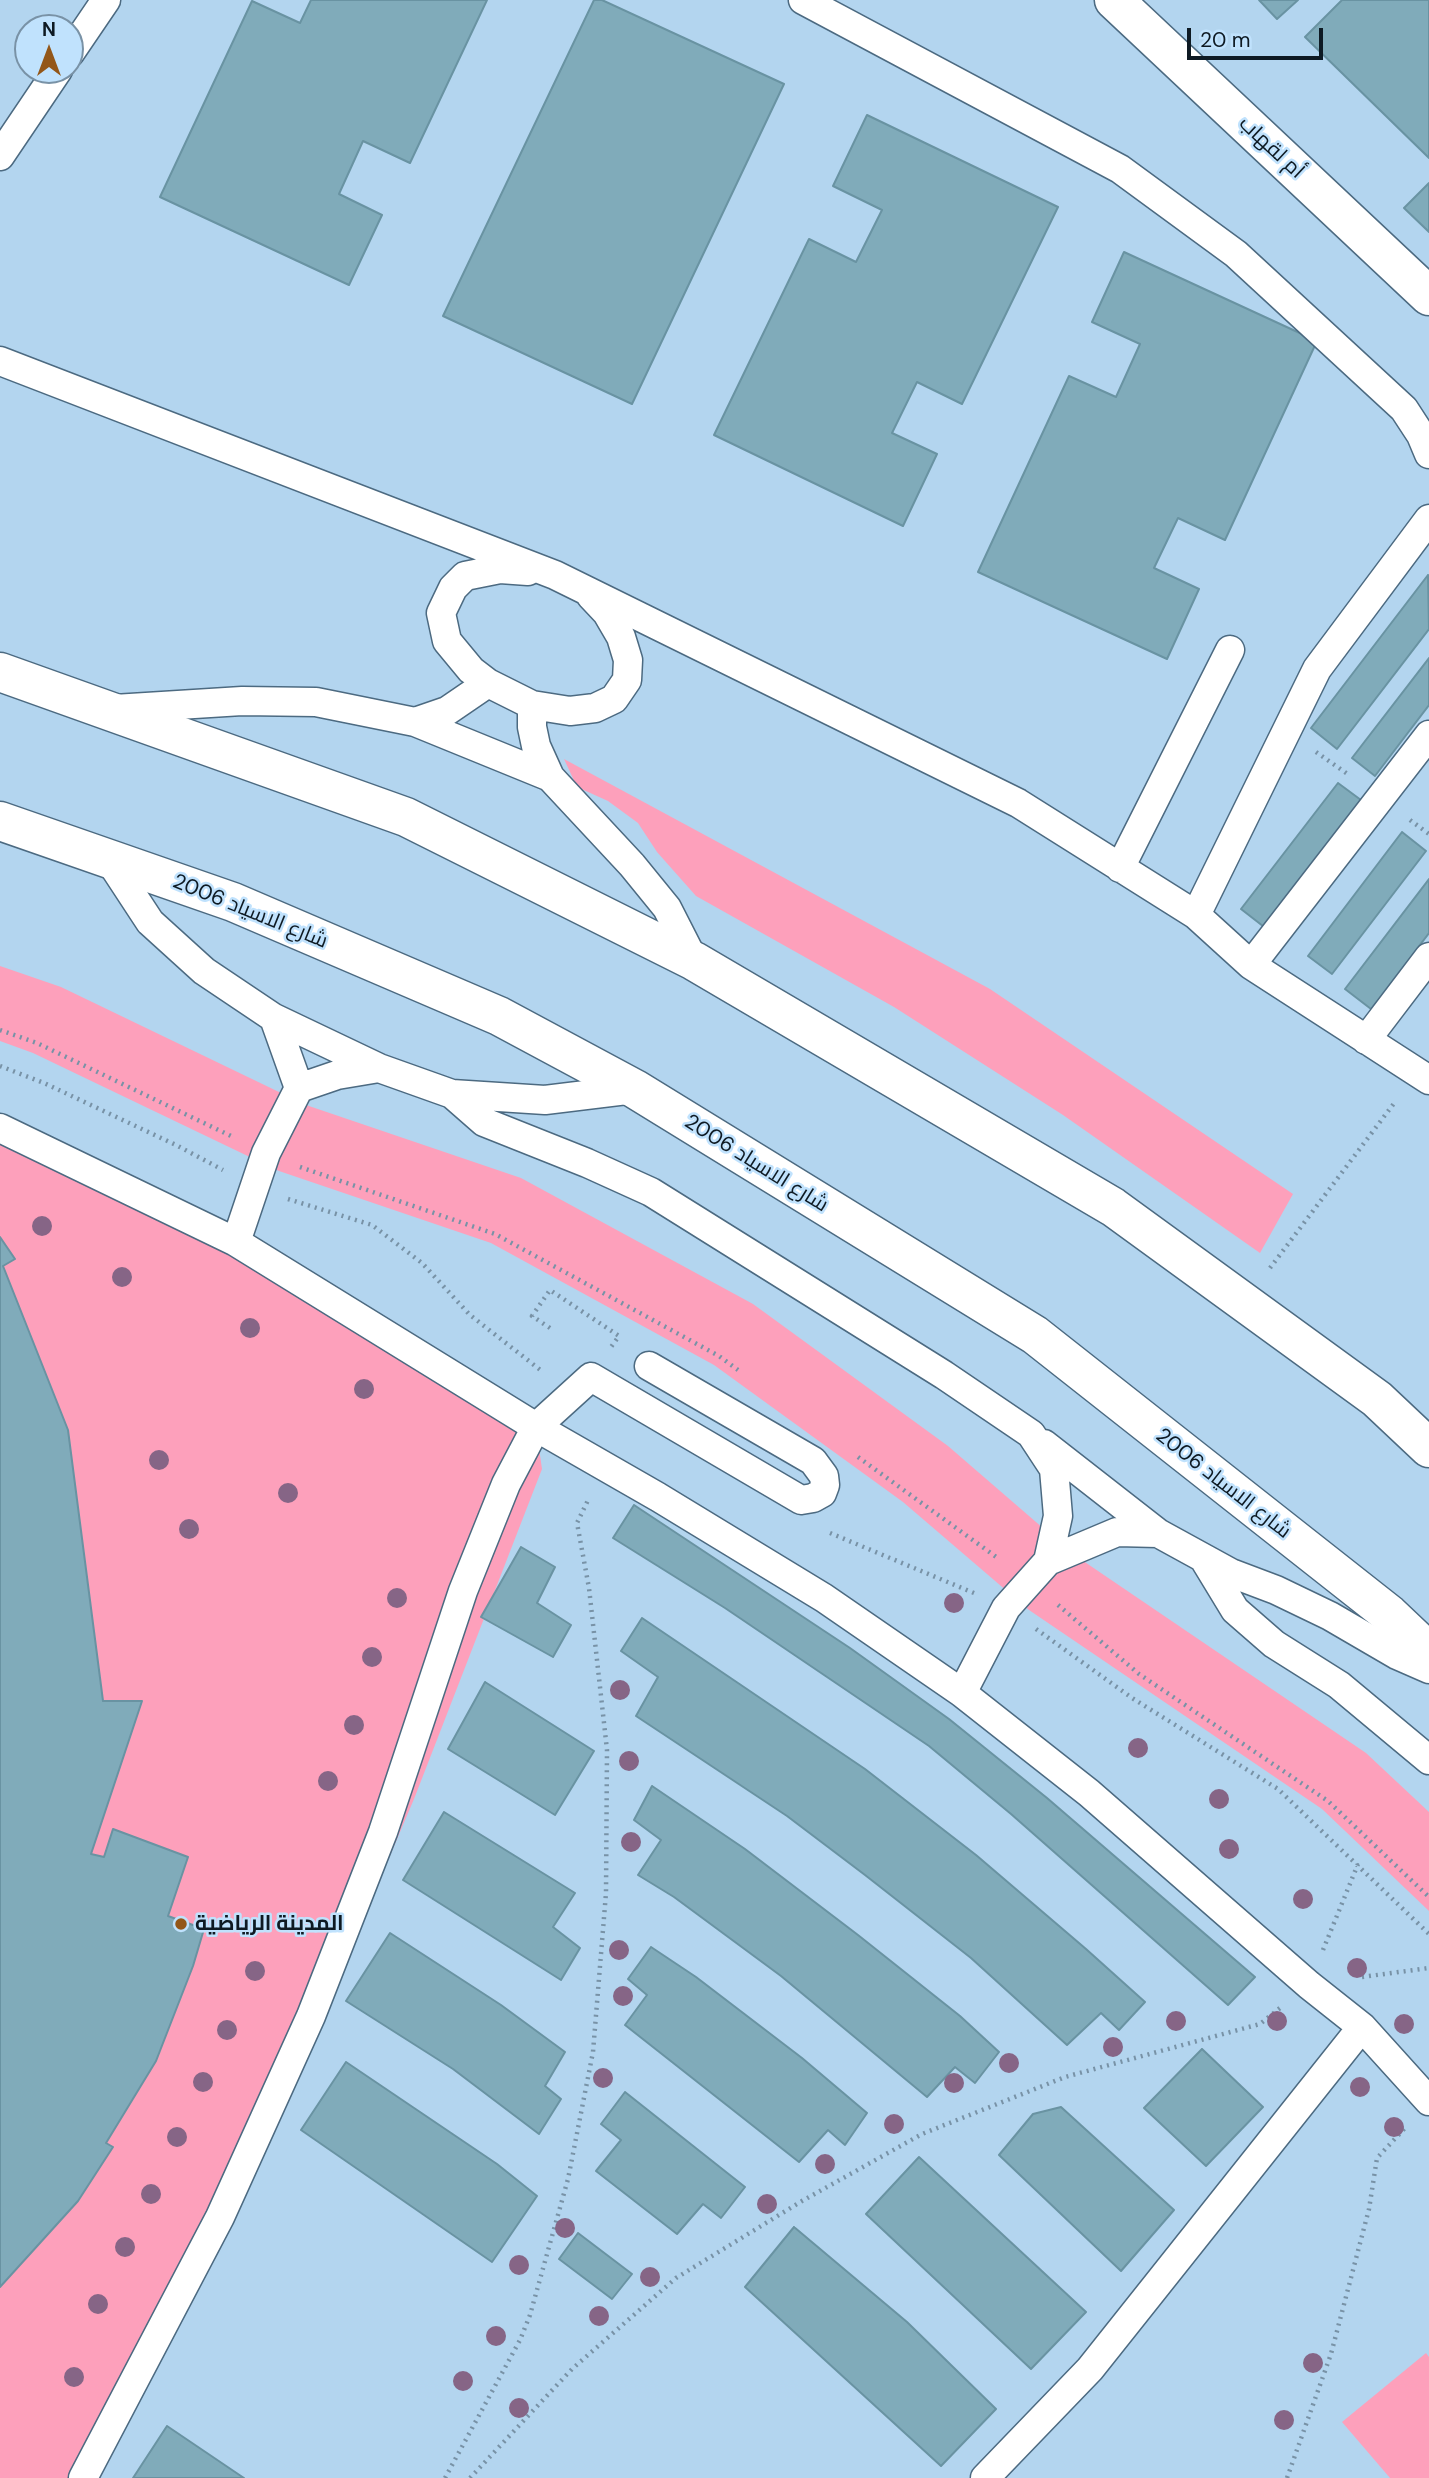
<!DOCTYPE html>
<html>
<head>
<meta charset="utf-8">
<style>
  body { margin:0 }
  #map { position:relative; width:1429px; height:2478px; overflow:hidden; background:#b3d5ef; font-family:"DM Sans",sans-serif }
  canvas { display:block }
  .north { position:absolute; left:14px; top:14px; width:70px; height:70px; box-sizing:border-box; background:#c0e2fd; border:2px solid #7992a6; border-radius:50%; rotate:0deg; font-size:19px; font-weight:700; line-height:28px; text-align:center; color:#0e1a23 }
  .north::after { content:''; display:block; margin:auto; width:24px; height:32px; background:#935719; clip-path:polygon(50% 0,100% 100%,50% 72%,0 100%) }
  .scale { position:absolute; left:1187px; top:28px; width:136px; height:32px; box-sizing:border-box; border:4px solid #0e1a23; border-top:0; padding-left:9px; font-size:21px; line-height:24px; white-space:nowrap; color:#0e1a23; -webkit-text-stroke:5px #c0e2fd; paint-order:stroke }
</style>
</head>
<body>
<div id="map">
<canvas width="1429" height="2478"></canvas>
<div class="north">N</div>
<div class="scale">20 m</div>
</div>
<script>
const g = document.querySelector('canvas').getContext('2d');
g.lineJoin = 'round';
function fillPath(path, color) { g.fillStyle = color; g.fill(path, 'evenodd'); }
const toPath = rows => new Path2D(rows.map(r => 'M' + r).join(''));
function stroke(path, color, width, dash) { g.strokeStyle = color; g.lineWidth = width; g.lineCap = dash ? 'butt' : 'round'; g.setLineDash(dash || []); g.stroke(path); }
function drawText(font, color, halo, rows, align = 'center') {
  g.font = font + ' "DM Sans",Cairo,sans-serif'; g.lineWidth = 5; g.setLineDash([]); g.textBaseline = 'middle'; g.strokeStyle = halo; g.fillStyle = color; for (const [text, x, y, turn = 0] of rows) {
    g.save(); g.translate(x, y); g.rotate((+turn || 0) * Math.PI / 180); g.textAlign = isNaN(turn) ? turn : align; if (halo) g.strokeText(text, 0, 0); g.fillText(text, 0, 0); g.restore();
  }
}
fillPath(toPath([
  [564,759,990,989,1293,1194,1260,1253,1063,1115,894,1007,696,896,657,852,638,823,608,801,577,787],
  [0,966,61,987,306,1105,521,1178,753,1304,948,1446,1073,1554,1366,1753,1429,1812,1429,1911,1322,1809,1029,1610,903,1502,714,1365,491,1243,279,1171,33,1053,0,1041],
  [0,1128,236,1242,536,1427,542,1469,414,1799,308,2049,99,2478,0,2478],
  [1426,2353,1429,2357,1429,2478,1390,2478,1342,2422]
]), '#fda0bb');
const building = toPath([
  [311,0,487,0,410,163,363,141,339,194,382,215,349,285,160,197,252,1,300,23,311,0],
  [594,0,602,0,784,84,632,404,443,316,594,0],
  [1259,0,1298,0,1277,19,1259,0],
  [1342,0,1429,0,1429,158,1305,37,1342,0],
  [867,115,1058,207,962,404,917,382,892,433,937,454,903,526,714,435,809,239,856,262,882,210,833,186,867,115],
  [1429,183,1429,232,1404,208,1429,183],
  [1124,252,1317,341,1225,540,1178,518,1154,568,1199,589,1167,659,978,572,1069,376,1116,397,1140,344,1092,322,1124,252],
  [1428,575,1429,629,1337,749,1311,728,1428,575],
  [1429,658,1429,705,1375,776,1352,758,1429,658],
  [1338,783,1365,803,1268,930,1241,909,1338,783],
  [1402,832,1426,851,1332,974,1308,956,1402,832],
  [1429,879,1429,933,1371,1009,1345,989,1429,879],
  [0,1237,15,1259,3,1266,68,1430,103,1701,142,1701,91,1854,104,1857,113,1829,188,1857,168,1916,204,1929,193,1966,156,2061,106,2143,113,2147,78,2201,0,2287,0,1237],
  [634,1505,850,1648,949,1719,1047,1798,1255,1977,1228,2005,1011,1814,929,1746,725,1608,613,1538,634,1505],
  [521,1547,555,1567,537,1603,571,1625,553,1657,481,1617,521,1547],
  [642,1618,865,1769,976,1855,1086,1949,1145,2002,1119,2030,1101,2013,1067,2045,971,1958,865,1875,787,1816,636,1716,658,1677,621,1651,642,1618],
  [485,1682,594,1751,555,1815,448,1749,485,1682],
  [652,1786,745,1849,858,1935,960,2016,999,2052,975,2083,955,2067,927,2097,781,1976,674,1897,638,1875,661,1840,634,1820,652,1786],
  [444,1812,575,1893,553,1927,580,1948,561,1980,403,1880,444,1812],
  [390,1933,501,2005,565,2052,545,2086,561,2099,539,2134,453,2069,346,2001,390,1933],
  [651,1947,696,1977,802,2058,867,2113,845,2145,828,2130,799,2162,625,2025,647,1995,628,1979,651,1947],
  [1202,2049,1263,2107,1206,2166,1144,2108,1202,2049],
  [346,2062,497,2164,537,2196,492,2262,301,2130,346,2062],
  [625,2092,745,2187,721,2218,703,2204,677,2234,596,2171,621,2140,601,2124,625,2092],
  [1061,2107,1174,2210,1121,2271,999,2155,1033,2114,1061,2107],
  [919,2157,1086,2312,1031,2369,866,2214,919,2157],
  [794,2227,907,2322,996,2409,941,2466,745,2287,794,2227],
  [578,2233,632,2274,612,2299,559,2259,578,2233],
  [167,2426,238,2474,244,2478,133,2478,167,2426]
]);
fillPath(building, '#80abba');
stroke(building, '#6993a2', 2);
const service = toPath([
  [803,0,1120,169,1236,254,1404,409,1421,435,1429,454],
  [70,53,106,0],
  [0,156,58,70],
  [0,361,555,575,1018,803,1196,915,1317,669,1429,519],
  [528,571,500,569,465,576,453,588,441,613,447,641,471,670,488,683,532,705,570,711,595,708,614,699,627,680,628,660,621,637,607,613,591,596],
  [532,705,532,727,536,746,550,777,632,865,667,908,694,961],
  [114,709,242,701,316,702,415,722,447,711,488,683],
  [415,722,550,777],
  [108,858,150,922,204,971,274,1018,379,1068,452,1094,545,1100,635,1089],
  [1120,868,1230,650],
  [1196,915,1251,965,1429,1080],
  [1251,965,1429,735],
  [274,1018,299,1088],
  [1366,1040,1429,957],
  [452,1094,484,1122,587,1163,651,1192,944,1375,1031,1434,1054,1469,1058,1516,1048,1561],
  [0,1128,236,1242,536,1427,658,1497,824,1598,962,1693,1089,1793,1309,1985,1362,2027,1429,2101],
  [236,1242,266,1153,299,1088,337,1075,379,1068],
  [1044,1444,1158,1533],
  [1204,1559,1235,1610,1274,1644,1339,1685,1429,1760],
  [962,1693,1006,1608,1048,1561,1117,1532,1158,1533,1231,1573,1276,1590,1330,1616,1397,1655,1429,1669],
  [83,2478,220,2217,311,2016,383,1832,463,1591,506,1484,536,1427,591,1377,801,1500,813,1498,822,1493,825,1485,824,1476,813,1461,649,1366],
  [985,2478,1090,2369,1362,2027]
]);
const minor = toPath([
  [1114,0,1429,296]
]);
const secondary = toPath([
  [0,672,406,817,694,961,1113,1207,1377,1399,1429,1448],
  [0,821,233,902,499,1016,635,1089,1035,1335,1389,1614,1429,1652]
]);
stroke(service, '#4c6a81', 31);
stroke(minor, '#4c6a81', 41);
stroke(secondary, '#4c6a81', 41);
stroke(toPath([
  [1316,752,1349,775],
  [1410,820,1429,834],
  [0,1030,37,1043,231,1136],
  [0,1066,44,1083,176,1145,223,1170],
  [300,1167,495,1234,719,1356,738,1370],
  [288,1199,372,1225,422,1263,470,1315,543,1372],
  [1270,1268,1395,1102],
  [550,1328,532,1316,550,1290,619,1336,611,1347],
  [858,1457,999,1559],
  [830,1533,974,1593],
  [1058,1605,1139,1674,1328,1801,1429,1897],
  [1036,1629,1132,1698,1278,1789,1429,1934],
  [1323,1950,1358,1864],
  [1362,1977,1429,1968],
  [445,2478,520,2340,530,2315,568,2179,593,2052,606,1893,607,1750,589,1588,577,1523,589,1498],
  [470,2478,572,2369,676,2278,802,2201,922,2134,1065,2077,1260,2024,1280,2008],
  [1287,2478,1331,2354,1369,2209,1377,2158,1405,2128]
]), '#7892a6', 4.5, [2, 5]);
stroke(service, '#fff', 28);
stroke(minor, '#fff', 38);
stroke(secondary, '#fff', 38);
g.fillStyle = '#866586';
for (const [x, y] of [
  [42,1226],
  [122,1277],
  [250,1328],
  [364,1389],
  [159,1460],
  [288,1493],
  [189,1529],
  [397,1598],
  [954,1603],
  [372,1657],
  [620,1690],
  [354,1725],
  [1138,1748],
  [629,1761],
  [328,1781],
  [1219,1799],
  [631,1842],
  [1229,1849],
  [1303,1899],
  [619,1950],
  [1357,1968],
  [255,1971],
  [623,1996],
  [1176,2021],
  [1277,2021],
  [1404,2024],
  [227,2030],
  [1113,2047],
  [1009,2063],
  [603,2078],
  [203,2082],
  [954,2083],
  [1360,2087],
  [894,2124],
  [1394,2127],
  [177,2137],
  [825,2164],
  [151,2194],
  [767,2204],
  [565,2228],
  [125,2247],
  [519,2265],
  [650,2277],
  [98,2304],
  [599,2316],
  [496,2336],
  [1313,2363],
  [74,2377],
  [463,2381],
  [519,2408],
  [1284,2420]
]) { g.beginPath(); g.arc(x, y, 10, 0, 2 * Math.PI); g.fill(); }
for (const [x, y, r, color] of [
  [181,1924,7,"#935719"]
]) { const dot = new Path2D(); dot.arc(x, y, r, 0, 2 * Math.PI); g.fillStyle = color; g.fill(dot); stroke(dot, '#c0e2fd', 2.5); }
drawText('21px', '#0e1a23', '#c0e2fd', [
  ["أم لقهاب",1271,148,43],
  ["شارع الاسياد 2006",250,912,22],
  ["شارع الاسياد 2006",756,1164,32],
  ["شارع الاسياد 2006",1223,1484,38]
]);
drawText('bold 21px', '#0e1a23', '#c0e2fd', [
  ["المدينة الرياضية",195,1924]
], 'left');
</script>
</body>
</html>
